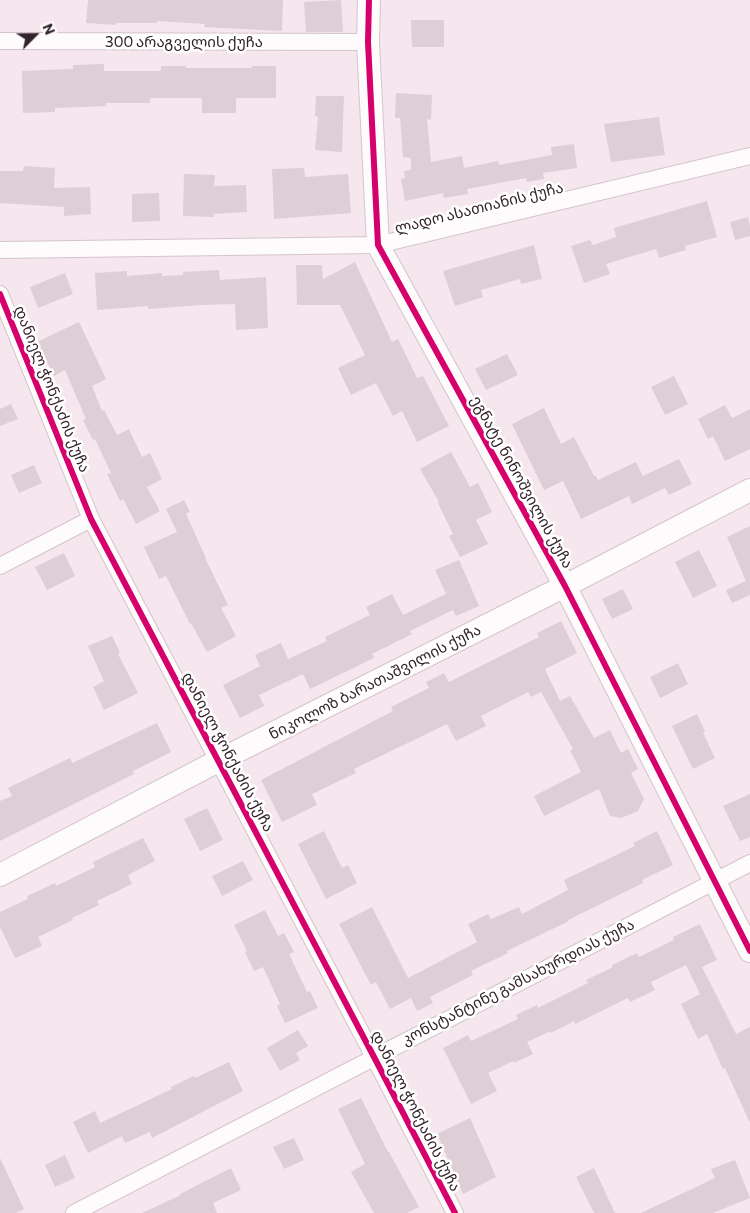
<!DOCTYPE html>
<html>
<head>
<meta charset="utf-8">
<style>
  body { margin:0 }
  #map { position:relative; width:750px; height:1213px; overflow:hidden; background:#f6e6ee; font-family:Commissioner,sans-serif }
  canvas { display:block }
  .north { position:absolute; left:10px; top:10px; width:50px; height:50px; -webkit-text-stroke:4px #fff; paint-order:stroke; rotate:67deg; font-size:14px; font-weight:700; line-height:20px; text-align:center; color:#34232c }
  .north::after { content:''; display:block; margin:auto; width:18px; height:22px; background:#34232c; clip-path:polygon(50% 0,100% 100%,50% 72%,0 100%) }
</style>
</head>
<body>
<div id="map">
<canvas width="750" height="1213"></canvas>
<div class="north">N</div>
</div>
<script>
const g = document.querySelector('canvas').getContext('2d');
g.lineJoin = 'round';
function fillPath(path, color) { g.fillStyle = color; g.fill(path, 'evenodd'); }
const toPath = rows => new Path2D(rows.map(r => 'M' + r).join(''));
function stroke(path, color, width, dash) { g.strokeStyle = color; g.lineWidth = width; g.lineCap = dash ? 'butt' : 'round'; g.setLineDash(dash || []); g.stroke(path); }
function drawText(font, color, halo, rows, align = 'center') {
  g.font = font + ' Commissioner,"Noto Sans Georgian",sans-serif'; g.lineWidth = 5; g.setLineDash([]); g.textBaseline = 'middle'; g.strokeStyle = halo; g.fillStyle = color; for (const [text, x, y, turn = 0] of rows) {
    g.save(); g.translate(x, y); g.rotate((+turn || 0) * Math.PI / 180); g.textAlign = isNaN(turn) ? turn : align; if (halo) g.strokeText(text, 0, 0); g.fillText(text, 0, 0); g.restore();
  }
}
fillPath(toPath([
  [88,0,283,0,282,31,204,27,205,24,157,21,157,23,116,23,116,25,86,23],
  [341,0,343,32,306,32,304,2],
  [411,20,444,20,444,47,412,47],
  [104,64,104,71,161,71,161,66,186,66,186,68,252,68,252,66,276,66,276,98,236,98,236,113,202,113,202,98,150,98,150,103,106,103,106,106,55,108,55,112,23,113,22,71,73,69,73,65],
  [396,93,432,95,431,120,427,119,431,162,462,156,464,168,498,161,499,165,552,155,551,147,574,144,577,168,543,173,544,179,527,182,526,178,467,189,468,194,444,198,443,193,405,201,401,179,405,178,404,171,411,170,411,158,403,157,400,118,395,118],
  [316,96,344,96,342,152,315,150,318,117,315,116],
  [659,117,665,155,611,162,604,124],
  [24,166,55,168,54,188,90,187,91,214,64,216,64,207,0,203,0,171,23,171],
  [304,168,305,177,348,174,351,213,274,219,272,169],
  [184,174,215,175,214,186,246,185,247,212,214,214,214,217,183,216],
  [159,193,160,221,132,222,132,194],
  [707,201,717,237,685,246,686,250,659,258,656,249,606,264,610,274,584,283,571,246,590,240,593,245,616,237,614,228],
  [748,217,750,226,750,236,735,240,730,222],
  [534,245,542,279,521,284,520,279,481,290,483,297,455,306,443,271],
  [355,262,392,342,398,339,417,378,423,376,449,426,417,442,402,411,393,416,376,383,351,395,338,368,365,355,340,305,297,305,296,265,322,265,323,279],
  [219,270,220,280,266,277,268,328,236,330,235,304,200,305,148,309,148,306,97,310,95,273,127,271,127,276,162,273,162,276,183,275,183,272],
  [65,273,73,294,38,308,30,287],
  [79,322,106,379,92,386,102,411,104,410,117,435,129,429,142,457,150,453,162,479,147,487,160,511,136,524,123,499,120,501,107,474,111,473,95,439,93,440,83,420,86,419,65,370,54,376,37,342],
  [507,354,518,375,486,390,475,369],
  [674,376,688,404,665,415,651,387],
  [11,404,18,419,0,426,0,409],
  [725,405,732,418,750,409,750,449,725,461,713,436,708,439,698,419],
  [544,408,561,444,574,437,594,476,596,476,598,480,636,462,643,476,679,459,692,484,669,495,665,488,632,504,629,496,581,519,563,481,544,490,512,424],
  [451,452,470,487,478,483,492,512,476,520,488,544,460,557,449,536,453,534,438,503,439,502,420,469],
  [34,465,42,483,19,493,11,475],
  [184,500,190,512,186,514,206,558,205,558,228,605,221,608,236,636,207,652,191,623,190,624,166,576,159,579,144,547,177,532,166,509],
  [750,526,750,595,732,603,726,590,746,581,727,537],
  [699,550,717,586,693,598,675,562],
  [64,553,75,576,47,590,35,567],
  [459,560,479,606,456,616,453,610,410,631,412,634,372,654,374,658,310,689,303,674,259,695,264,706,240,718,223,685,260,666,255,655,281,643,288,659,327,641,325,637,370,615,366,607,392,594,403,615,446,594,435,570],
  [623,589,633,609,612,619,602,599],
  [561,621,577,653,545,669,560,701,570,696,594,738,610,730,621,753,628,749,638,769,631,773,644,799,638,811,621,818,610,816,599,789,544,816,534,796,581,772,570,750,573,749,541,692,531,697,528,692,481,716,486,726,456,741,447,724,354,769,356,773,312,794,317,805,282,822,261,780,393,711,391,707,429,688,426,682,444,673,449,682,539,637,537,633],
  [112,636,120,653,118,654,138,693,104,710,93,687,104,681,88,646],
  [678,663,688,684,660,698,650,677],
  [697,714,705,731,703,733,715,758,693,769,672,726],
  [157,723,171,752,133,771,134,774,0,841,0,801,12,796,8,788,70,758,72,763],
  [750,794,750,837,740,841,723,806],
  [207,808,223,840,200,851,184,819],
  [324,831,342,868,348,865,357,883,326,899,298,844],
  [657,831,673,865,642,880,643,883,568,920,569,921,507,951,508,953,471,971,473,975,430,997,433,1003,417,1011,411,998,390,1009,376,982,371,985,339,924,372,907,408,978,477,942,468,924,488,914,491,919,519,907,522,914,568,890,564,880,635,846,633,843],
  [143,838,155,861,128,875,132,884,97,901,99,905,72,918,73,920,38,937,42,946,15,958,0,927,0,912,28,899,27,896,55,883,56,886,95,867,93,862],
  [243,861,253,880,222,896,212,876],
  [265,910,278,936,284,933,294,952,289,954,307,992,310,991,318,1008,285,1023,277,1006,280,1004,263,967,254,971,245,952,247,951,234,925],
  [700,924,717,960,702,967,736,1034,750,1027,750,1123,725,1068,723,1069,707,1034,698,1039,681,1004,700,994,686,965,651,982,655,990,630,1002,628,998,575,1024,574,1021,551,1033,551,1031,527,1042,533,1054,514,1063,513,1061,488,1073,497,1091,471,1104,443,1048,468,1035,471,1041,518,1019,516,1015,537,1005,538,1008,588,983,586,980,613,967,612,965,637,953,639,957,674,940,673,937],
  [298,1030,308,1046,296,1053,300,1060,280,1071,267,1048],
  [229,1062,243,1091,152,1138,150,1132,125,1143,122,1136,88,1153,73,1122,95,1111,100,1123,172,1089,171,1087,194,1076,195,1078],
  [361,1098,388,1152,389,1152,419,1207,407,1213,374,1213,351,1172,365,1164,338,1109],
  [470,1118,496,1177,463,1194,437,1134],
  [294,1138,304,1160,284,1169,273,1147],
  [65,1155,75,1178,55,1187,45,1165],
  [0,1158,24,1209,16,1213,0,1213],
  [735,1160,750,1198,713,1213,641,1213,715,1178,711,1169],
  [231,1168,241,1190,213,1203,217,1213,142,1213,181,1195,180,1194],
  [594,1168,615,1213,594,1213,576,1177]
]), '#deced6');
const street = toPath([
  [0,41,368,42],
  [0,250,378,245,750,156],
  [0,294,91,519,374,1057,455,1213],
  [0,566,91,519],
  [74,1213,750,863]
]);
const secondary = toPath([
  [369,0,368,42,378,245,565,586,750,951],
  [0,875,218,761,565,586,750,490]
]);
stroke(street, '#d4c4cc', 18);
stroke(secondary, '#d4c4cc', 24);
stroke(street, '#fefbfc', 16);
stroke(secondary, '#fefbfc', 22);
stroke(toPath([
  [369,0,368,42,378,245,565,586,750,951],
  [0,294,91,519,374,1057,455,1213]
]), '#d6006c', 6);
drawText('15px', '#34232c', '#fff', [
  ["300 არაგველის ქუჩა",184,42],
  ["ლადო ასათიანის ქუჩა",479,208,-14],
  ["დანიელ ჭონქაძის ქუჩა",52,389,68],
  ["ეგნატე ნინოშვილის ქუჩა",522,482,61],
  ["ნიკოლოზ ბარათაშვილის ქუჩა",375,682,-27],
  ["დანიელ ჭონქაძის ქუჩა",228,752,62],
  ["კონსტანტინე გამსახურდიას ქუჩა",518,982,-27],
  ["დანიელ ჭონქაძის ქუჩა",416,1111,63]
]);
</script>
</body>
</html>
